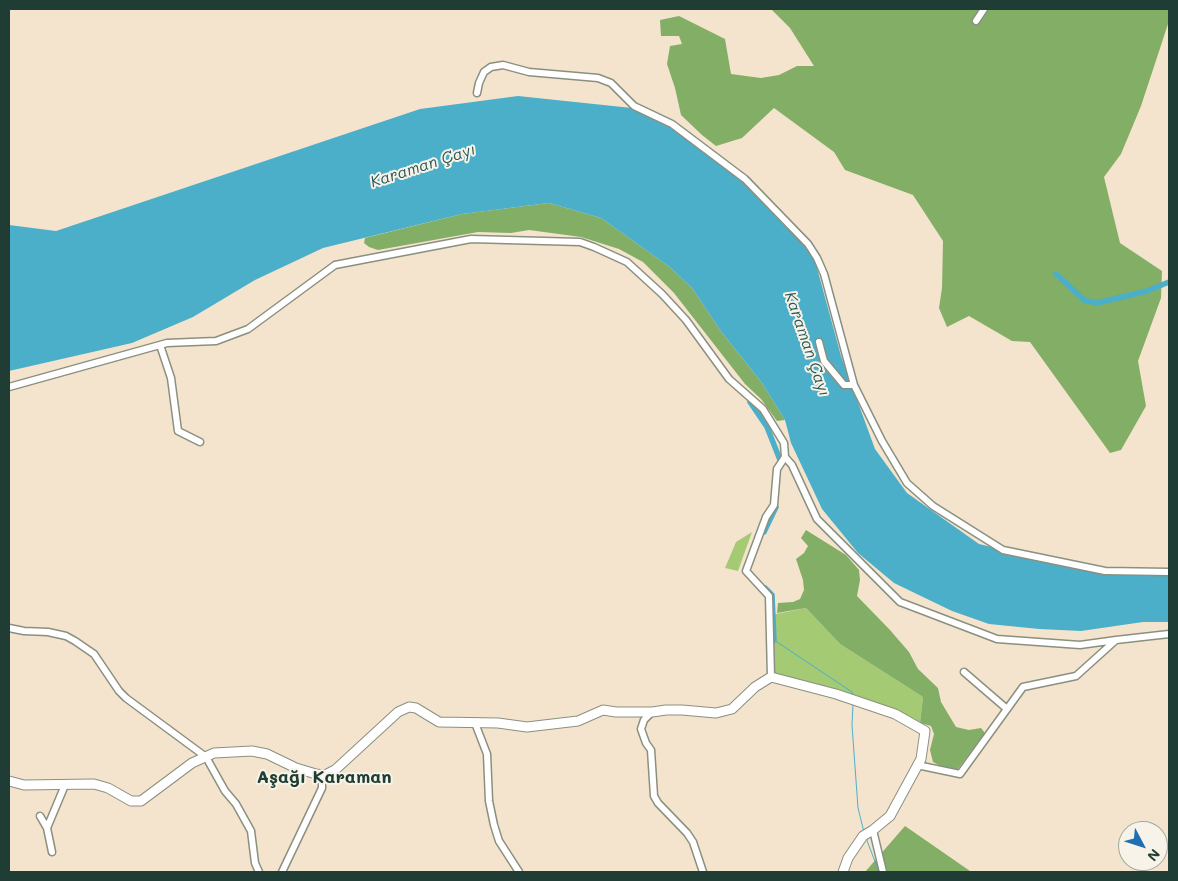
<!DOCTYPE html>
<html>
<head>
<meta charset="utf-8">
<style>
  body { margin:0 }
  #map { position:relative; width:1178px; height:881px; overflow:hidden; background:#f5e4cd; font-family:Mali,sans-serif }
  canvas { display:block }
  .frame { position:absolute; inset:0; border:10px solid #1f3d34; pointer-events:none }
  .north { position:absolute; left:1118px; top:821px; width:50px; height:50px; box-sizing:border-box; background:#f7f3e8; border:1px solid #a1aaa0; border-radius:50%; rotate:130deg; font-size:14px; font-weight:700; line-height:20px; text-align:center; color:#1f3d34 }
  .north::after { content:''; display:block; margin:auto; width:18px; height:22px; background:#1f6fb2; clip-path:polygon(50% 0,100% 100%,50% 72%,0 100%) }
</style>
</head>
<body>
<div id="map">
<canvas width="1178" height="881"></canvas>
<div class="frame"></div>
<div class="north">N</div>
</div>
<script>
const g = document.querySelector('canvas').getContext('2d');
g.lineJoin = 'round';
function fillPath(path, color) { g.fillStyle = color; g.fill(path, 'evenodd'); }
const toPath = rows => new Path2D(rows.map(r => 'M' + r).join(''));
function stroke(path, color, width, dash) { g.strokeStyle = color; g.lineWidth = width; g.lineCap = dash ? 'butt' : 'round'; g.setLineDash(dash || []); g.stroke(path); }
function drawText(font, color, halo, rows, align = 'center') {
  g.font = font + ' Mali,sans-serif'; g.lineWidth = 4; g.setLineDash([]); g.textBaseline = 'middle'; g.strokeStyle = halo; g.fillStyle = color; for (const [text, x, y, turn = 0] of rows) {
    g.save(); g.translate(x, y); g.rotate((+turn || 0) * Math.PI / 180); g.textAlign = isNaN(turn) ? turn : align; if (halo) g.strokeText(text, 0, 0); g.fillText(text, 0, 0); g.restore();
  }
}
fillPath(toPath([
  [752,532,738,571,725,568,736,542],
  [806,608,840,644,923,697,920,723,894,709,841,690,774,674,771,615]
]), '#a4ca74');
fillPath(toPath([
  [771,9,1169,9,1169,21,1141,106,1121,154,1104,177,1120,243,1162,271,1161,298,1138,361,1146,406,1121,450,1110,453,1030,342,1012,341,969,316,947,327,939,308,942,288,943,241,913,195,845,170,834,152,774,108,742,138,716,146,702,135,681,115,675,88,667,64,670,46,682,44,679,36,661,36,660,20,679,16,725,39,731,74,761,78,779,75,797,66,814,66,790,28],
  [549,203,601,218,671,268,692,288,720,330,762,383,785,420,777,421,761,399,745,384,674,293,643,262,619,249,581,237,529,230,511,233,478,232,378,250,369,247,364,243,365,238,462,214],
  [806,530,846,555,859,570,860,580,857,596,890,630,909,652,918,669,938,688,941,702,956,727,969,730,981,728,985,733,957,770,944,768,933,762,930,750,934,734,931,726,920,723,923,697,840,644,806,608,777,613,778,603,793,602,800,599,804,590,803,580,796,559,804,553,808,546,801,538],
  [905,826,970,871,970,872,865,872]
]), '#83ae66');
fillPath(toPath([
  [518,96,632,108,686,134,776,207,814,257,841,356,875,449,907,493,979,544,1093,571,1169,571,1169,622,1143,622,1081,631,1039,629,989,624,952,611,894,583,858,553,822,509,791,443,785,420,762,383,720,330,692,288,671,268,601,218,549,203,462,214,323,248,255,280,193,317,132,343,9,371,9,225,56,231,420,109]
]), '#4bafca');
stroke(toPath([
  [774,640,852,692,853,695],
  [853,705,852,725,858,808,864,832],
  [866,838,879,872]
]), '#4bafca', 1);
stroke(toPath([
  [1056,274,1084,300,1097,303,1147,291,1169,282],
  [750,402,767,427,780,460],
  [764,532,776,507],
  [765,588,772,595,774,640]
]), '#4bafca', 5.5);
const street = toPath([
  [976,21,984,9],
  [477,93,479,83,484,72,491,67,503,65,529,72,598,78,611,83,634,106,672,124,745,179,808,244,817,258,824,274,854,385,882,441,907,483,933,506,1003,550,1105,571,1169,572],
  [819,342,824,361,844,385,854,385],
  [160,345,171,378,178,431,200,442],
  [9,387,167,343,216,341,248,329,335,265,471,239,580,242,594,247,627,262,662,294,686,320,729,379,763,409,784,443,785,457,777,469,774,505,766,517,746,571,769,596,771,677],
  [785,457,792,465,817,519,900,602,997,639,1080,645,1116,640],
  [9,628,24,631,48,632,66,636,75,641,94,654,119,691,126,698,206,757,225,791,236,804,251,831,255,863,259,872],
  [964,672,1007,709],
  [652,712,644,720,641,729,646,743,651,750,654,796,658,803,687,833,693,842,703,872],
  [475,723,487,754,489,801,494,825,499,841,519,872],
  [917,765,960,774,1023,687,1076,676,1116,640,1169,634],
  [40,816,47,828],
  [873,830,883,872],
  [52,852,47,828,65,785],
  [282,872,322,788,322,774]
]);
const secondary = toPath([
  [9,781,24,785,94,784,108,788,131,801,141,801,192,763,214,753,252,751,267,754,296,768,316,774,325,775,335,770,398,712,409,707,416,708,439,722,498,723,527,727,578,721,603,710,616,712,652,712,666,710,682,710,716,713,732,709,755,687,771,677,836,694,895,714,925,731,921,759,890,816,873,830,863,836,848,858,843,872]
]);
stroke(street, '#8a9080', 9);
stroke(secondary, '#8a9080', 11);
stroke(street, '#fff', 6);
stroke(secondary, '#fff', 9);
drawText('italic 16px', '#2a5a5a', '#f7f3e8', [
  ["Karaman Çayı",423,166,-18],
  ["Karaman Çayı",807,344,71]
]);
drawText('bold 18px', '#1f3d34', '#f7f3e8', [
  ["Aşağı Karaman",324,777]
]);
</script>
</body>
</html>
